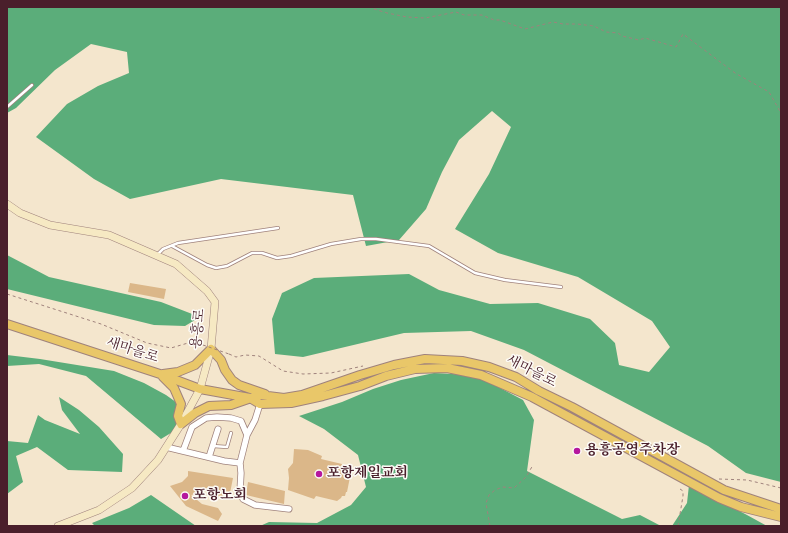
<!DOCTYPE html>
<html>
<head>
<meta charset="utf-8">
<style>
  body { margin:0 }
  #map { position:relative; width:788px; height:533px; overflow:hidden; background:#f4e6cd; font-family:"IM FELL DW Pica",serif }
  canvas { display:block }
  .frame { position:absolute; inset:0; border:8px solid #4a1f2b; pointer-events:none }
</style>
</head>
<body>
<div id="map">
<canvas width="788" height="533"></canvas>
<div class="frame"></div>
</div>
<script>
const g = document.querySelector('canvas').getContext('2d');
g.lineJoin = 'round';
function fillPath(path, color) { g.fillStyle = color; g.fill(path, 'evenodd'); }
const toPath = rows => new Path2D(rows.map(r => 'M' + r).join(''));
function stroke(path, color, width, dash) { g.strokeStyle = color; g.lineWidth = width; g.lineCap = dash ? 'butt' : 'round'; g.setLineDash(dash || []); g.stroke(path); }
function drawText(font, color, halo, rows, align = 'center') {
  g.font = font + ' "IM FELL DW Pica","Noto Serif KR",serif'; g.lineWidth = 3; g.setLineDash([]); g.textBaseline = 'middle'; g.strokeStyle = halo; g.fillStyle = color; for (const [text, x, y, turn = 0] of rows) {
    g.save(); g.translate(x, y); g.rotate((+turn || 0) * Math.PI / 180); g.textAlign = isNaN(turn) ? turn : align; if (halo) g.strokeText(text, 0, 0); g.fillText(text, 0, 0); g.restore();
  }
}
fillPath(toPath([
  [7,7,781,7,781,482,746,473,708,446,524,350,471,331,404,333,303,357,275,354,272,319,282,293,314,278,409,274,439,290,490,304,538,303,590,319,615,343,619,365,649,372,670,347,652,321,578,277,498,253,455,229,489,174,511,127,492,111,459,140,442,172,426,209,399,240,366,246,353,195,221,179,130,199,94,179,36,137,67,104,98,86,129,73,127,52,91,44,55,70,16,108,7,113],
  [7,255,49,277,161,302,200,317,185,326,154,325,7,289],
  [7,355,40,359,114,371,144,383,166,395,187,410,179,428,161,439,86,376,39,364,7,366],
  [434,373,471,375,483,379,523,400,534,420,527,471,622,519,640,515,661,526,260,526,269,522,317,523,351,505,366,487,358,455,324,429,299,416,342,402,373,389,401,380],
  [59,397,79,410,99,427,123,454,122,472,68,470,37,447,16,456,23,482,7,494,7,441,28,443,38,415,45,420,80,434,62,410],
  [689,485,747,515,767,526,672,526,687,503],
  [151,495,196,526,95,526,92,523,129,508]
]), '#5bad7a');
fillPath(toPath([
  [130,283,166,289,164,299,128,292],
  [294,449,308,450,322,456,321,459,342,464,344,470,350,472,348,475,350,477,347,492,346,492,345,496,342,496,341,498,337,501,316,496,314,499,288,490,289,478,288,469,293,463],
  [188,471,233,478,230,493,222,492,223,497,214,495,215,491,212,491,211,494,209,493,209,490,201,489,197,494,191,495,202,504,218,508,222,514,218,521,186,506,170,486,182,482,188,476],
  [248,482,285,491,284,504,246,495]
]), '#dbb789');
const lane = toPath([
  [7,107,32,85],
  [172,246,207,265,216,268,227,266,252,253,262,253,277,258,291,256,331,244,361,239,376,239,429,246,475,273,505,280,561,287],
  [158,254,163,249,178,243,278,228],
  [213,446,227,447,231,433]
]);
const street = toPath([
  [247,435,255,420,260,404],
  [166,447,224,461,240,463,247,435,241,421,231,418,217,417,206,418,192,427,183,451],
  [209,457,218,429],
  [240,463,241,473,240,491,243,499,255,505,289,509]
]);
const secondary = toPath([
  [7,204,20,213,50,225,109,235,176,264,207,291,215,302,211,349,200,389,181,424,158,460,132,488,99,510,58,526]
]);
const primary = toPath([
  [7,324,160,374,200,389,250,398,260,404,291,403,323,396,360,386,386,376,415,369,447,368,481,375,532,397,719,498,741,507,781,517],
  [163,374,178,372,195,365,211,349,221,360,225,370,232,380,239,385,265,394],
  [163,377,174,388,181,404,178,416,181,424,195,413,209,406,231,405,260,395,284,398,302,395,360,375,394,365,425,359,462,361,489,367,516,377,539,391,572,407,724,490,781,509]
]);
stroke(lane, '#9f827c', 4);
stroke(street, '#9f827c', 7);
stroke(secondary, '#9f827c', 8);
stroke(primary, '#9f827c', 10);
stroke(toPath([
  [368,7,387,13,407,17,425,18,456,12,464,15,482,15,494,20,500,20,525,29,553,22,563,24,577,24,594,26,606,32,618,33,622,36,639,40,645,38,676,47,683,34,735,73,769,92,781,113],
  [7,294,101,324,147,343,171,348,188,343,203,345],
  [229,354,236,357,245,355,259,356,283,371,303,374,331,373,363,366],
  [719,479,747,480,781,488],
  [490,526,486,503,489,495,495,490,503,487,514,488,526,477,533,465],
  [678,526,683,496,683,491,680,489]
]), '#9f827c', 1, [3, 3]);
stroke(lane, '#fff', 2.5);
stroke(street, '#fff', 5.5);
stroke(secondary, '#f6e9c3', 7);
stroke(primary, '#e9c769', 8);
stroke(toPath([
  [203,345,229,354]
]), '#9f827c', 1, [3, 3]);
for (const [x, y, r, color] of [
  [577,451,4,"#b5179e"],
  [319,474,4,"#b5179e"],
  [185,496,4,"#b5179e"]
]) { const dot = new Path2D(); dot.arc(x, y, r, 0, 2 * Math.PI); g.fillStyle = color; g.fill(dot); stroke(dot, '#fdfcf7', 1.5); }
drawText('14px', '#4a1f2b', '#fdfcf7', [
  ["용흥로",199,329,-84],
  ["새마을로",132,351,18],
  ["새마을로",531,372,27]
]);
drawText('bold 14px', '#4a1f2b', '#fdfcf7', [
  ["용흥공영주차장",585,451],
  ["포항제일교회",327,474],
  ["포항노회",193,496]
], 'left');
</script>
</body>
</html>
